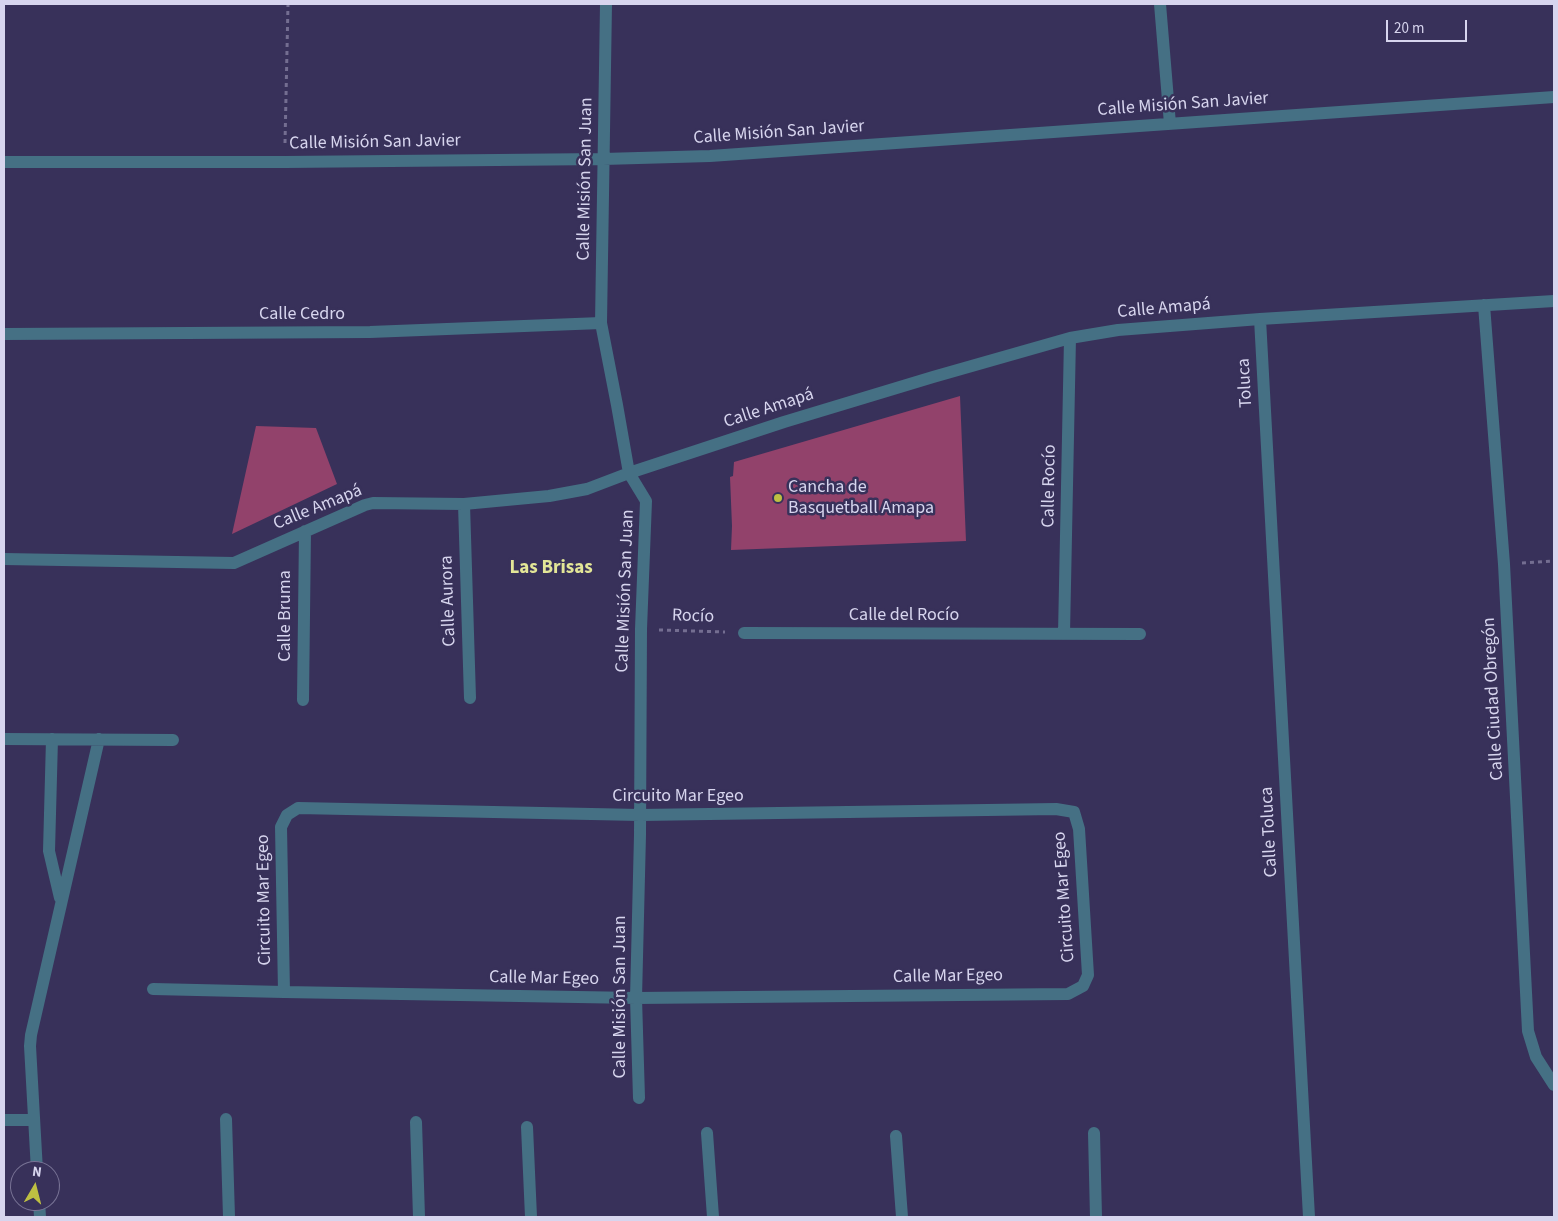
<!DOCTYPE html>
<html>
<head>
<meta charset="utf-8">
<style>
  body { margin:0 }
  #map { position:relative; width:1558px; height:1221px; overflow:hidden; background:#38315a; font-family:"Source Sans 3",sans-serif }
  canvas { display:block }
  .frame { position:absolute; inset:0; border:5px solid #d7d5ee; pointer-events:none }
  .north { position:absolute; left:10px; top:1161px; width:50px; height:50px; box-sizing:border-box; background:#38315a; border:1px solid #787395; border-radius:50%; rotate:8deg; font-size:14px; font-weight:700; line-height:20px; text-align:center; color:#d7d5ee }
  .north::after { content:''; display:block; margin:auto; width:18px; height:22px; background:#bebf42; clip-path:polygon(50% 0,100% 100%,50% 72%,0 100%) }
  .scale { position:absolute; left:1386px; top:20px; width:81px; height:22px; box-sizing:border-box; border:2px solid #d7d5ee; border-top:0; padding-left:6px; font-size:15px; line-height:18px; white-space:nowrap; color:#d7d5ee; -webkit-text-stroke:4px #38315a; paint-order:stroke }
</style>
</head>
<body>
<div id="map">
<canvas width="1558" height="1221"></canvas>
<div class="frame"></div>
<div class="north">N</div>
<div class="scale">20 m</div>
</div>
<script>
const g = document.querySelector('canvas').getContext('2d');
g.lineJoin = 'round';
function fillPath(path, color) { g.fillStyle = color; g.fill(path, 'evenodd'); }
const toPath = rows => new Path2D(rows.map(r => 'M' + r).join(''));
function stroke(path, color, width, dash) { g.strokeStyle = color; g.lineWidth = width; g.lineCap = dash ? 'butt' : 'round'; g.setLineDash(dash || []); g.stroke(path); }
function drawText(font, color, halo, rows, align = 'center') {
  g.font = font + ' "Source Sans 3",sans-serif'; g.lineWidth = 5; g.setLineDash([]); g.textBaseline = 'middle'; g.strokeStyle = halo; g.fillStyle = color; for (const [text, x, y, turn = 0] of rows) {
    g.save(); g.translate(x, y); g.rotate((+turn || 0) * Math.PI / 180); g.textAlign = isNaN(turn) ? turn : align; if (halo) g.strokeText(text, 0, 0); g.fillText(text, 0, 0); g.restore();
  }
}
fillPath(toPath([
  [960,396,966,541,731,550,732,526,730,477,733,476,734,462],
  [256,426,316,428,337,484,232,534]
]), '#92426b');
stroke(toPath([
  [285,143,288,4],
  [1522,563,1554,561],
  [659,630,725,632]
]), '#746e91', 3, [4, 4]);
stroke(toPath([
  [606,4,601,323,617,405,629,473,646,501,641,629,640,835,636,998,639,1098],
  [1160,4,1170,124],
  [4,162,285,162,603,159,710,156,1554,97],
  [1484,305,1504,564,1528,1031,1536,1057,1554,1085],
  [1260,319,1309,1217],
  [4,334,370,332,601,323],
  [464,504,470,698],
  [4,559,234,563,365,505,373,503,464,504,549,496,587,489,629,473,784,422,933,377,1070,338,1118,330,1260,319,1554,301],
  [744,633,1140,634],
  [1064,634,1070,338],
  [303,700,305,531],
  [4,739,173,740],
  [52,739,49,851,60,898],
  [153,989,284,992,636,998,1068,994,1083,986,1088,975,1079,829,1074,812,1056,809,640,815,298,808,287,815,281,827,284,992],
  [226,1119,229,1217],
  [4,1120,34,1120],
  [416,1122,419,1217],
  [527,1127,531,1217],
  [707,1133,713,1217],
  [1094,1133,1096,1217],
  [896,1136,902,1217],
  [37,1171,30,1046,31,1035,99,739],
  [39,1201,40,1217]
]), '#457084', 12);
for (const [x, y, r, color] of [
  [778,498,5,"#bebf42"]
]) { const dot = new Path2D(); dot.arc(x, y, r, 0, 2 * Math.PI); g.fillStyle = color; g.fill(dot); stroke(dot, '#38315a', 2); }
drawText('18px', '#d7d5ee', '#38315a', [
  ["Calle Misión San Javier",1183,105,-4],
  ["Calle Misión San Javier",779,133,-4],
  ["Calle Misión San Javier",375,143,-1],
  ["Calle Misión San Juan",586,179,-89],
  ["Calle Amapá",1164,309,-5],
  ["Calle Cedro",302,315],
  ["Toluca",1246,383,-93],
  ["Calle Amapá",769,409,-18],
  ["Calle Rocío",1050,486,-89],
  ["Calle Amapá",318,508,-22],
  ["Calle Misión San Juan",626,591,-88],
  ["Calle Aurora",449,601,-92],
  ["Calle Bruma",286,616,-90],
  ["Calle del Rocío",904,616],
  ["Rocío",693,617,2],
  ["Calle Ciudad Obregón",1494,699,-93],
  ["Circuito Mar Egeo",678,797],
  ["Calle Toluca",1270,832,-93],
  ["Circuito Mar Egeo",1065,897,-94],
  ["Circuito Mar Egeo",265,900,-91],
  ["Calle Mar Egeo",948,977,-1],
  ["Calle Mar Egeo",544,979,1],
  ["Calle Misión San Juan",621,997,-90]
]);
drawText('18px', '#d7d5ee', '#38315a', [
  ["Cancha de",788,488],
  ["Basquetball Amapa",788,509]
], 'left');
drawText('bold 19px', '#e3e697', '#38315a', [
  ["Las Brisas",551,569]
]);
</script>
</body>
</html>
